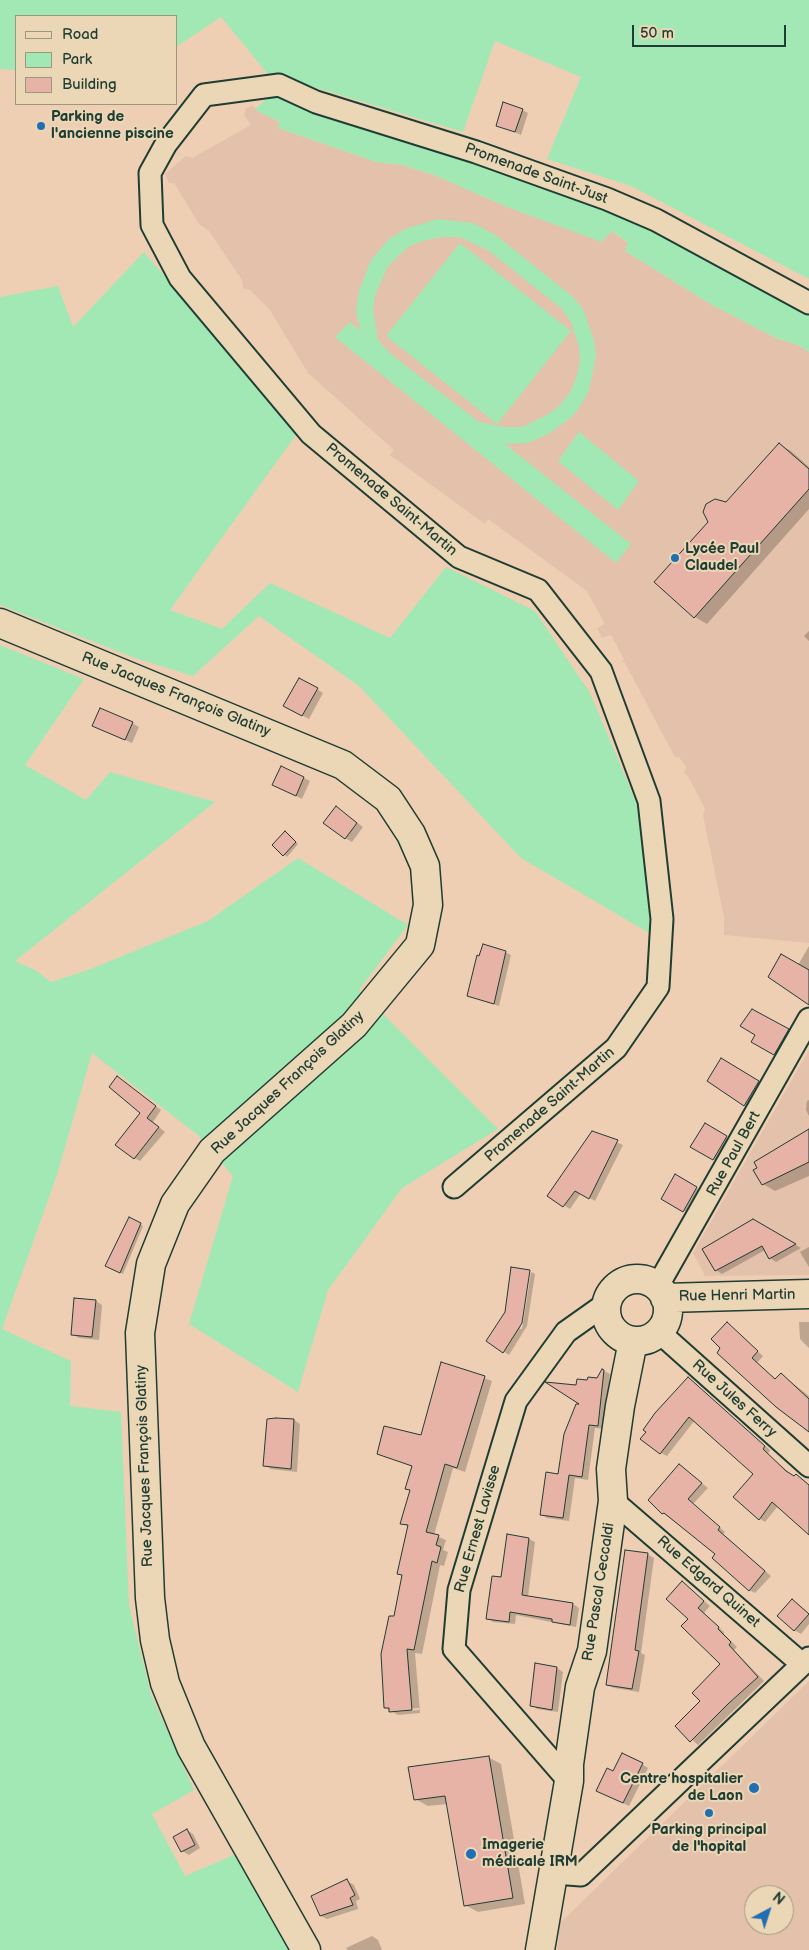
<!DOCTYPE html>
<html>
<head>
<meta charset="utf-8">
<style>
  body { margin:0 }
  #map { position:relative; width:809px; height:1950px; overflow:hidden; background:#eecfb3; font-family:"Balsamiq Sans",sans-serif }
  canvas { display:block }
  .legend { position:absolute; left:15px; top:15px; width:162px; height:90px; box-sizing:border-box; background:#ebd7b5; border:1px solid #999981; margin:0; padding:6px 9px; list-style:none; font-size:15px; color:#1f3d34 }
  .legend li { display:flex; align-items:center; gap:10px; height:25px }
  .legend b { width:25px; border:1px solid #999981 }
  .north { position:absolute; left:744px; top:1885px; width:50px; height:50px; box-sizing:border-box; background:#ebd7b5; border:1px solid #999981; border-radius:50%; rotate:40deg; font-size:14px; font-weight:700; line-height:20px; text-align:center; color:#1f3d34 }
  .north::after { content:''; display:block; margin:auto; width:18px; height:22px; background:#1f6fb2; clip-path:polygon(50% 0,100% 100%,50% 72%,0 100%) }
  .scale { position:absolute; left:632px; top:25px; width:154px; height:22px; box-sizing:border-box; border:2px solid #1f3d34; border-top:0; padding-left:6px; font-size:15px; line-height:18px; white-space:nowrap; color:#1f3d34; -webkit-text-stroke:4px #ebd7b5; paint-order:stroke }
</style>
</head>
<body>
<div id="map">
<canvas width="809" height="1950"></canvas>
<ul class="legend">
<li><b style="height:6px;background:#ebd7b5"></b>Road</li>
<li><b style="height:14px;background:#a1e8b5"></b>Park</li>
<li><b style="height:14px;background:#e8b3a7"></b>Building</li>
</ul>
<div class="north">N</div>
<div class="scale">50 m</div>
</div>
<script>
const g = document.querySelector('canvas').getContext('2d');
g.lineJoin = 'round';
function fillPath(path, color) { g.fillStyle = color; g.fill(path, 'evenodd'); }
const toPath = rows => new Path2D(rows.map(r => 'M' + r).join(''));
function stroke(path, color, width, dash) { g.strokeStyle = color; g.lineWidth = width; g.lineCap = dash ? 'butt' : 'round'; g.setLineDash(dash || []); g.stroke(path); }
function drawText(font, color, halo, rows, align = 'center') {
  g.font = font + ' "Balsamiq Sans",sans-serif'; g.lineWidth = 4; g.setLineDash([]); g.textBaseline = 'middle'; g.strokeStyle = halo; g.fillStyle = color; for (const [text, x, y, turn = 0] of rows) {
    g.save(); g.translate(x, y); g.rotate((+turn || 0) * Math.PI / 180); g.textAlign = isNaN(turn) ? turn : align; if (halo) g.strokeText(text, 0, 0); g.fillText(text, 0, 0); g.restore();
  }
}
fillPath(toPath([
  [252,106,280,123,278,128,376,162,402,165,434,175,507,207,602,241,611,231,628,243,625,251,712,305,776,338,798,345,809,352,809,943,724,935,724,917,703,815,705,809,688,776,684,773,686,767,679,757,675,757,625,663,622,661,624,659,611,635,602,638,597,628,605,624,587,591,488,519,485,524,390,455,394,450,308,373,270,310,250,290,243,288,242,280,209,231,199,224,174,183,169,183,165,174,186,156,192,158,251,125,244,115,246,108],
  [809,1050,809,1275,705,1276,693,1253],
  [809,1681,809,1950,557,1950,560,1923],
  [754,1895,784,1895,784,1925,754,1925]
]), '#e4c1aa');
fillPath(toPath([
  [0,0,809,0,809,279,631,186,547,159,581,77,495,41,463,132,267,73,221,17,176,47,176,16,16,16,16,70,0,69],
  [275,92,629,214,809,310,809,352,798,345,776,338,712,305,625,251,628,243,612,231,602,242,507,207,434,175,402,165,376,162,278,128,280,122,257,111,256,108],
  [438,219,473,223,497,236,573,297,583,309,594,340,596,356,589,390,582,403,573,416,550,433,528,443,505,444,631,544,616,563,335,337,350,322,361,331,356,312,359,291,371,260,389,239,405,229],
  [442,237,460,237,489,251,561,308,571,322,579,347,580,361,577,375,571,391,559,406,547,415,522,427,505,427,479,422,392,355,378,340,373,310,375,295,388,266,408,247,422,241],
  [460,243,571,331,497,424,386,336],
  [144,252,298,432,170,610,222,629,270,583,390,638,446,567,535,611,590,693,638,807,651,934,521,858,359,686,259,616,193,676,135,658,0,605,0,297,58,286,73,327],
  [579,432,639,481,618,510,558,461],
  [0,645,84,679,25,765,86,800,110,772,215,802,15,961,35,970,51,982,88,970,208,921,298,858,408,925,359,990,498,1129,402,1188,328,1290,298,1392,189,1324,233,1176,199,1136,92,1053,57,1175,2,1329,71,1361,70,1406,121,1412,129,1605,151,1695,194,1790,152,1814,185,1876,236,1854,294,1950,0,1950]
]), '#a1e8b5');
fillPath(toPath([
  [522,110,528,113,521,135,498,125],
  [779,444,791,451,809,467,809,509,707,624,695,617,656,582],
  [809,631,809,641,804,636],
  [300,679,323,693,309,719,284,706],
  [132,723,139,727,132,743,100,729],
  [282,767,310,781,302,799,280,788],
  [336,807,363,827,352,842,345,838],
  [288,834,298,844,287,857,274,845],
  [809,946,809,1003,798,965],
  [505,952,511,955,499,1006,468,996],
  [753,1011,795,1034,781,1057,753,1042,757,1035],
  [722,1060,764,1085,750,1108,745,1105],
  [118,1078,161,1110,153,1122,165,1132,140,1161,134,1158,141,1113],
  [809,1100,809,1116,806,1110,807,1101],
  [706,1125,732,1141,720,1163,692,1146],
  [809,1130,809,1176,775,1191,763,1184],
  [593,1133,623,1145,595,1201,581,1193,570,1209,549,1196],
  [676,1176,703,1192,690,1214,663,1199],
  [130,1219,143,1226,123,1274,107,1265],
  [753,1220,801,1248,776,1262,770,1258,765,1250,722,1274,716,1270],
  [809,1247,809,1267,800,1252],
  [528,1271,520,1329,522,1329,531,1272,535,1274,527,1326,509,1355,503,1351,506,1312],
  [96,1301,102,1305,99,1340,79,1338,72,1334],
  [799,1322,809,1322,809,1348,800,1339],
  [727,1323,763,1356,757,1363,776,1380,781,1374,809,1396,809,1431,722,1348],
  [442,1363,492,1381,465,1472,453,1468,434,1535,446,1540,443,1550,448,1552,444,1566,440,1565,422,1654,415,1653,420,1713,398,1715,386,1708,395,1618,403,1576,398,1573,409,1527,402,1523,411,1491,407,1488,413,1467,378,1453,422,1436],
  [419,1708,419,1710,394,1712,391,1710],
  [604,1371,610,1374,604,1429,595,1428,588,1480,575,1478,569,1521,547,1518,541,1514,559,1475,584,1407,577,1386,598,1379],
  [688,1378,770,1450,768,1454,792,1475,809,1485,809,1534,778,1506,765,1522,759,1518,755,1474,695,1420,667,1456,661,1453],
  [294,1420,300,1424,297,1472,271,1469,265,1465],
  [680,1466,708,1488,693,1504,725,1532,723,1534,771,1576,755,1593,749,1590,717,1554,663,1513],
  [508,1535,529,1539,535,1542,528,1597,573,1604,579,1608,576,1627,516,1615,515,1624,493,1622,487,1618,502,1579],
  [647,1554,654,1558,641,1653,645,1655,639,1692,614,1688,607,1685],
  [682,1583,710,1606,704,1613,724,1632,724,1634,737,1647,734,1650,764,1681,698,1745,677,1726,701,1701,722,1664,690,1619],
  [798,1604,809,1614,809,1624,801,1634,794,1630],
  [557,1668,563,1672,558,1712,537,1709,531,1705],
  [488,1757,501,1764,525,1904,478,1912,465,1905,447,1804,428,1806,415,1799],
  [642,1764,648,1768,629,1806,604,1794],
  [187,1830,193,1834,200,1848,189,1855,182,1851],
  [347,1881,354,1885,360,1899,356,1901,358,1909,327,1919,321,1916],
  [372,1936,378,1940,382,1950,348,1950,346,1948]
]), '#0003');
const building = toPath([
  [503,102,523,109,515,132,496,126,503,102],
  [779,443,809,469,809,489,694,618,654,582,708,522,703,512,706,504,715,499,726,502,779,443],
  [299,678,318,688,302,716,283,706,299,678],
  [100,708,133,722,125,740,92,726,100,708],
  [281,766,304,777,296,796,272,785,281,766],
  [336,806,357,823,345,839,323,823,336,806],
  [285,831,296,842,283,856,272,845,285,831],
  [483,944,506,951,494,1004,467,996,477,955,479,956,483,944],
  [781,954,809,970,809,1005,768,977,781,954],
  [752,1009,789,1029,774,1055,751,1042,755,1035,740,1026,752,1009],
  [721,1058,759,1081,744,1106,707,1081,721,1058],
  [117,1076,156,1106,147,1118,159,1127,134,1159,115,1145,140,1113,109,1087,117,1076],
  [705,1123,727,1136,713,1160,690,1147,705,1123],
  [809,1129,809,1162,762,1185,753,1170,757,1168,754,1162,809,1129],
  [592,1131,618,1140,589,1199,575,1191,563,1207,547,1196,592,1131],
  [675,1174,697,1187,683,1212,661,1199,675,1174],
  [129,1217,141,1223,120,1273,105,1266,129,1217],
  [753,1219,796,1244,769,1259,762,1246,715,1271,702,1249,753,1219],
  [511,1267,530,1270,522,1323,503,1353,486,1341,505,1312,511,1267],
  [74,1298,96,1300,92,1337,71,1335,74,1298],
  [727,1322,758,1351,752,1358,775,1379,781,1373,809,1399,809,1432,776,1407,717,1353,720,1348,711,1339,727,1322],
  [441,1362,485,1376,457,1468,445,1464,426,1532,439,1535,436,1545,441,1547,437,1563,432,1561,414,1650,407,1649,412,1710,389,1712,389,1708,384,1708,381,1654,389,1616,394,1616,402,1575,397,1574,408,1525,400,1524,410,1490,405,1489,412,1466,377,1454,384,1426,421,1435,441,1362],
  [602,1369,604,1370,598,1426,589,1425,582,1477,569,1475,563,1518,540,1515,546,1472,558,1474,564,1434,576,1404,579,1404,545,1382,576,1385,577,1379,587,1380,588,1377,597,1378,602,1369],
  [688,1377,765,1446,763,1449,786,1471,794,1476,796,1474,809,1485,809,1535,772,1502,759,1520,733,1497,753,1474,689,1417,660,1454,640,1439,646,1432,643,1430,655,1413,688,1377],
  [276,1418,294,1419,291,1469,263,1466,267,1419,276,1418],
  [679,1464,702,1483,688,1499,720,1527,718,1530,765,1571,749,1591,712,1558,715,1554,664,1513,662,1514,648,1500,679,1464],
  [507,1534,529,1538,522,1595,573,1603,570,1625,552,1622,552,1619,510,1612,509,1622,486,1619,492,1576,501,1577,507,1534],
  [625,1550,648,1553,635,1650,639,1651,632,1689,606,1685,625,1550],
  [682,1581,704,1601,698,1608,719,1627,718,1629,731,1642,729,1645,758,1677,729,1703,690,1742,675,1726,700,1701,692,1693,720,1664,681,1626,688,1619,666,1599,682,1581],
  [792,1599,809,1614,794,1631,777,1616,792,1599],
  [535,1663,557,1667,552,1710,530,1706,535,1663],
  [622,1753,643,1763,623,1803,596,1791,607,1768,613,1771,622,1753],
  [489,1756,513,1898,464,1906,445,1796,414,1800,408,1767,489,1756],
  [187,1829,195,1845,181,1852,173,1837,187,1829],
  [347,1879,355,1895,350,1898,353,1905,320,1916,311,1896,347,1879]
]);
fillPath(building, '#e8b3a7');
stroke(building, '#1f3d34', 1);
const minor = toPath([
  [454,1187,616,1048,658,987,662,919,649,801,601,671,538,590,459,557,311,434,180,278,152,225,150,173,166,144,204,95,279,85,316,102,476,152,607,199,656,220,809,303],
  [657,1287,809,1019],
  [659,1332,809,1466],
  [613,1501,802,1664],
  [569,1781,454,1649,459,1590,516,1401,566,1332,607,1303],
  [554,1873,581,1875,809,1658]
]);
const tertiary = toPath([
  '606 1310a31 31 0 1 1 62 0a31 31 0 1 1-62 0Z',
  [665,1298,809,1294],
  [540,1950,569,1781,569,1764,580,1687,592,1651,613,1501,611,1469,620,1406,633,1341]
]);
const secondary = toPath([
  [0,623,343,765,388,799,411,834,425,866,428,905,420,945,354,1025,212,1151,175,1204,151,1264,140,1333,150,1598,155,1640,165,1683,191,1747,306,1950]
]);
stroke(minor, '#1f3d34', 25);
stroke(tertiary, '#1f3d34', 31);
stroke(secondary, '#1f3d34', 31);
stroke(minor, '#ebd7b5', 21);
stroke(tertiary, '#ebd7b5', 28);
stroke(secondary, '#ebd7b5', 28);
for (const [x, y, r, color] of [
  [41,126,5,"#1f6fb2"],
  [675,558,5,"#1f6fb2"],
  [754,1788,6,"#1f6fb2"],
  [709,1813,5,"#1f6fb2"],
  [471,1854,6,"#1f6fb2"]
]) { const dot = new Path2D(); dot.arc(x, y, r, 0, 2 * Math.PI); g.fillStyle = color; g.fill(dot); stroke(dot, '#ebd7b5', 2); }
drawText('bold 15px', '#1f3d34', '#ebd7b5', [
  ["Parking de",51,117],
  ["l'ancienne piscine",51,134],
  ["Lycée Paul",685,549],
  ["Claudel",685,566],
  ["Centre hospitalier",743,1779,"right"],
  ["de Laon",743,1796,"right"],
  ["Parking principal",709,1830,"center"],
  ["de l'hopital",709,1847,"center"],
  ["Imagerie",482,1845],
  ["médicale IRM",482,1862]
], 'left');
drawText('15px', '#1f3d34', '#ebd7b5', [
  ["Promenade Saint-Just",536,174,20],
  ["Promenade Saint-Martin",391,500,40],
  ["Rue Jacques François Glatiny",176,695,22],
  ["Rue Jacques François Glatiny",288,1083,-43],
  ["Promenade Saint-Martin",550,1105,-41],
  ["Rue Paul Bert",734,1154,-61],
  ["Rue Henri Martin",737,1296,-1],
  ["Rue Jules Ferry",734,1399,42],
  ["Rue Jacques François Glatiny",145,1466,-92],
  ["Rue Ernest Lavisse",478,1529,-74],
  ["Rue Edgard Quinet",708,1582,41],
  ["Rue Pascal Ceccaldi",599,1592,-81]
]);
</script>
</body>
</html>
